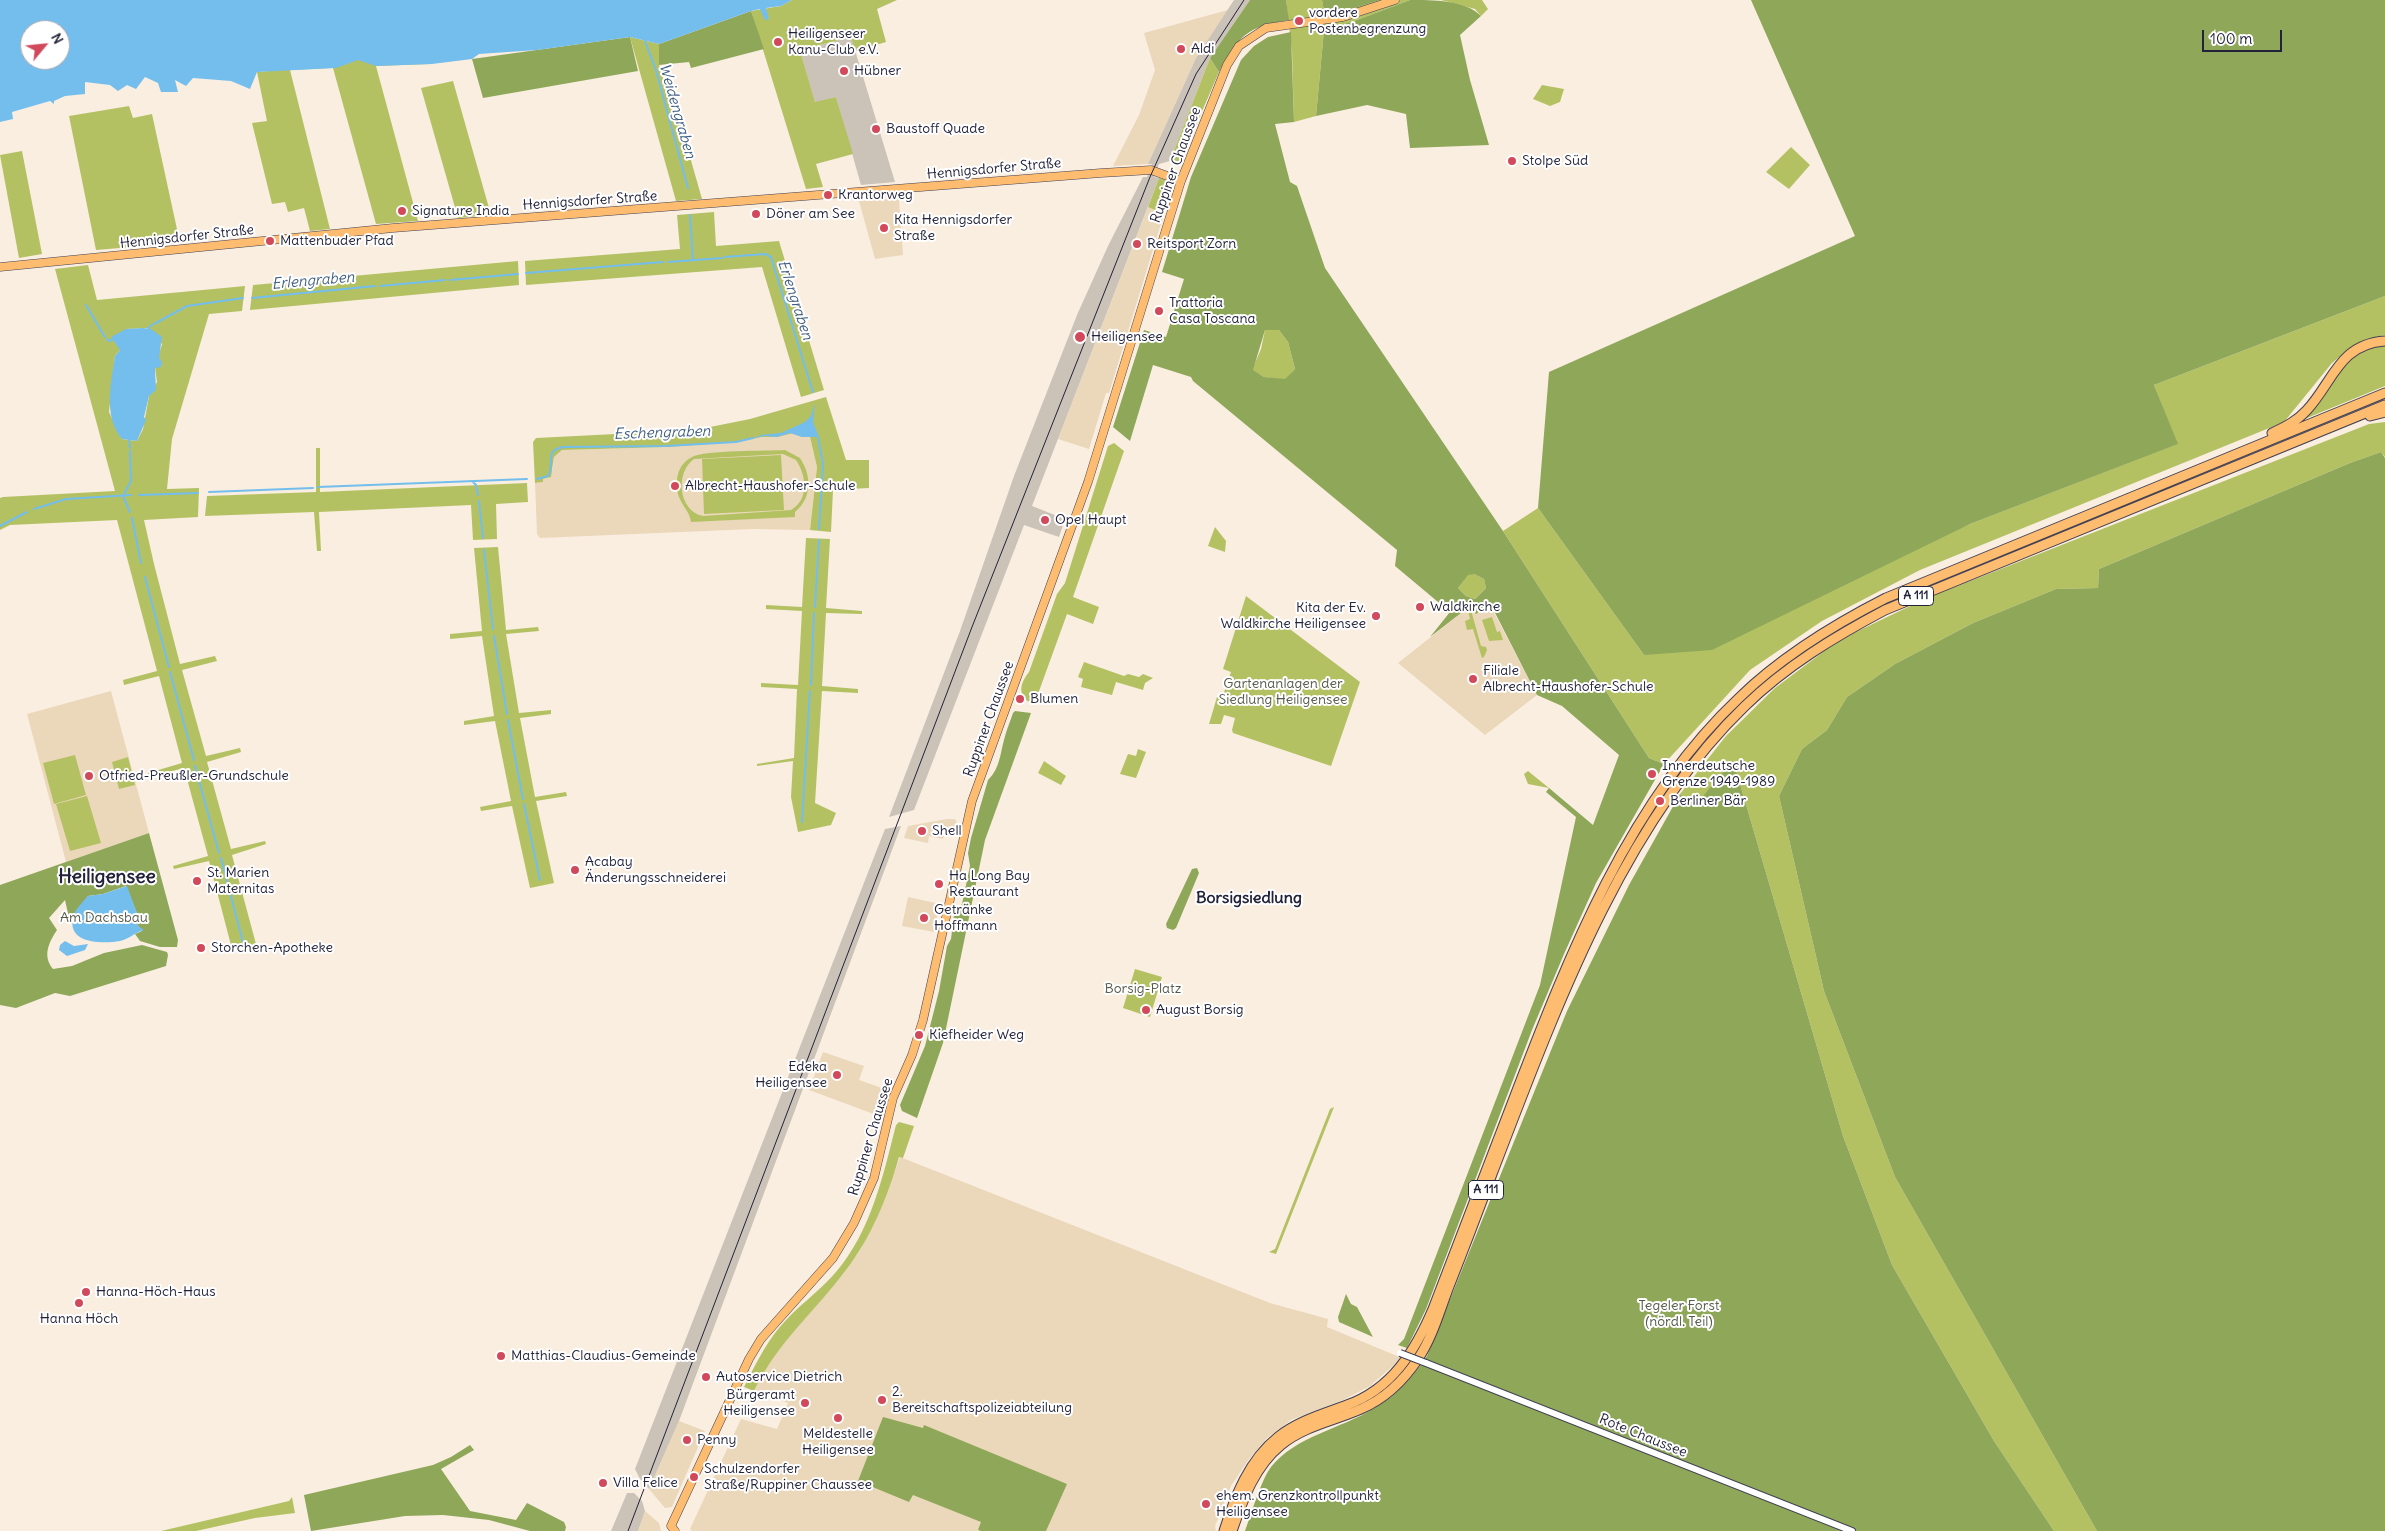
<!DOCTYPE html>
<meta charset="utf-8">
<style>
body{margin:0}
#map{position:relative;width:2385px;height:1531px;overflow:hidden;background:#faeee1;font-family:Delius,sans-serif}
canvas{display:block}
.north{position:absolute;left:20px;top:20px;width:50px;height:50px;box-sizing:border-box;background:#fff;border:1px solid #a7a7b1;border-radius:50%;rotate:62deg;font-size:14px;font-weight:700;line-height:20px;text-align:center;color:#22223b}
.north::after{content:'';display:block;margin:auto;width:18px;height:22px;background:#d1495b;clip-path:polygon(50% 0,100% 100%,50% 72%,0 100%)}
.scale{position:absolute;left:2202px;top:30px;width:80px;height:22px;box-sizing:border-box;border:2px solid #22223b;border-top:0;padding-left:6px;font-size:15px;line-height:18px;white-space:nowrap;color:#22223b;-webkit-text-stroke:4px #fff;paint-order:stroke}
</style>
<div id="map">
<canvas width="2385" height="1531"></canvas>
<div class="north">N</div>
<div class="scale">100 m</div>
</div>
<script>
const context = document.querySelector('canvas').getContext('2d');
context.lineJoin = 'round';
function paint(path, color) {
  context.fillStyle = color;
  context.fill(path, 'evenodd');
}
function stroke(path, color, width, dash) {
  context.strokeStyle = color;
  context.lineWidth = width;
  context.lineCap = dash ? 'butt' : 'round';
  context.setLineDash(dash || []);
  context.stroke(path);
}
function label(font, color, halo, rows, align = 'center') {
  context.font = font + ' Delius,sans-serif';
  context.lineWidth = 4;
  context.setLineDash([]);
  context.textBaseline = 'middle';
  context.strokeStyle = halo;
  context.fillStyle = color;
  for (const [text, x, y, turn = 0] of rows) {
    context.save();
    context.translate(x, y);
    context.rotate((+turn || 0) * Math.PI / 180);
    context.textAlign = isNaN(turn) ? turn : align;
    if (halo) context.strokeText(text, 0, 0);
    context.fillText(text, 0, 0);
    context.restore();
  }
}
paint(new Path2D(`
 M1228,10L1196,58L1148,164L1113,166L1139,115L1155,70L1144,33Z
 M897,198L899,200L903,255L875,259L859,201Z
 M1148,207L1164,214L1109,393H1106L1089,449L1058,439Z
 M790,433L810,437L817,467L810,530L753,529L540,538L537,534L535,483L543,482V479L548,478L553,468L554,457L562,450L667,447L752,439L762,437H777Z
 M1489,603L1537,695L1485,735L1398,663L1470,606Z
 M111,691L149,833L66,862L27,714Z
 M947,819H955L959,827L957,836L946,832L943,839L929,836L928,843L904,838L908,826Z
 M908,897L940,904L934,932L902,926Z
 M823,1052L864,1066L859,1080L885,1089L879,1116L809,1090Z
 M900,1157L1270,1303L1328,1319L1327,1327L1402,1358L1370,1386L1343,1400L1291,1420L1267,1438L1249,1459L1231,1486L1215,1526L1216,1531H692L690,1529L741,1419L777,1429L788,1403L754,1391L766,1365L783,1343L841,1277L859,1252L881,1208Z
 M679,1421L705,1431L672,1507L665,1508L649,1489Z
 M645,1511L659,1523L661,1531H638Z`), '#ebd8ba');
paint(new Path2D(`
 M1234,0H1250L1210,58L1170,161L1159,164L1154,177L1159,178L1032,506L1065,519L1059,537L1024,525L914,810L889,817L960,631L1014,476L1077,315L1108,246L1143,177H1147L1152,164H1148L1196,58Z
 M851,37L895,182L861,185L836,97L815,103L800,50Z
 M901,826L679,1421L649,1489L640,1479L635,1469L885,829Z
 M627,1493H634L642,1501L645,1511L638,1531H611Z`), '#cbc3b8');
paint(new Path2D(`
 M792,0H897L877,9L886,42L855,51L851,37L800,50L815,102L836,97L853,154L816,164L823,187L806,189L751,11L781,6Z
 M1286,0H1322L1325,16L1380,0H1410L1357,20L1324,30L1316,116L1294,122L1292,51Z
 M1441,0H1482L1488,9L1481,16L1475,9Z
 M630,37L659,44V65L670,102L674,101L702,199L676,201Z
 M336,58L430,64L376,66L418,221L376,224L333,68H336Z
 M1210,58L1219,72L1180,162L1170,161Z
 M297,65L330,68L290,70L330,229L310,231L304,208L288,212L285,202L272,204L252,123L267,121L257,72L282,70Z
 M453,81L491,215L458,218L421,88Z
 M1542,85L1564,89L1560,102L1550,106L1533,99Z
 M129,106L133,118L152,114L180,243L96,250L69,116Z
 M1791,147L1810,165L1789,189L1766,172Z
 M22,151L42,254L19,258L0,155Z
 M1159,178L1168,181L1173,187L1164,214L1148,207Z
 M714,212L716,246L779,241L824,390L801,397L762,267L526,285L525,261L680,249L677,215Z
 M518,261L519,285L250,310L253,285Z
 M88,265L97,300L245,286L242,311L209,314L172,439L167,489L199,488L198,517L144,520L154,564L180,664L215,656L217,661L182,670L206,756L240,748L241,752L207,762L231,849L265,841L266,844L232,855L256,944L232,949L209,861L174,869L173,866L208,856L184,768L149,777L148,773L182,763L159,676L124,685L123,680L157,671L117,520L10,525L0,530V498L3,497L115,491L55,269ZM148,328L162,344L155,367L157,382L149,396L143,429L137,441L122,439L109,412L115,356L120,350L126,329Z
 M2385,296V335L2367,339L2353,346L2332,363L2284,422L1920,570L1822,621L1750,670L1664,764L1649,758L1503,531L1538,508L1644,655L1970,524L2177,444L2154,385Z
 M1265,330H1279L1288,342L1295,369L1285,380L1264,377L1252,370L1261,349Z
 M2385,344V386L2302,420C2336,389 2333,356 2385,344Z
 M826,397L846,460H869V488L833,490L831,532L810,530L817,467L810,437H802L794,433L777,437H762L736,442L667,447L562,450L554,457L551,477L543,479V482L535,483L533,442L536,438L695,430L750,419Z
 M2385,422V457L2381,452L2350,463L2099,569L2098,588L2056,589L1973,623L1895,664L1847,697L1827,730L1802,749L1779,796L1824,991L1895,1177L2097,1531H2054L1994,1441L1892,1265L1843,1136L1733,760L1694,808L1680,794L1726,736L1775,688L1839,640L1927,598L2369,424Z
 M1114,443L1124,451L1073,597L1099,607L1093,624L1067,614L1034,705C1018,697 1018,686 1029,672L1057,594L1065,583L1108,446Z
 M316,448H320V492L527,483L528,502L496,504L497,539L473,540L471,505L319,512L321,551H317L314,512L205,516L207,496L316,492Z
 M785,450L800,458C812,476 812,498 795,512V517L691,522C690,510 677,502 677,487C676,474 680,463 692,457C705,450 767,451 785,450ZM783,454L796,460C806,475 810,499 791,510L703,516C678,511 675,472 694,459Z
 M781,455L784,510L704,514L702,459Z
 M1215,527L1226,541L1225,552L1208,546Z
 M806,538L830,539L826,608L862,611V614L826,613L822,686L858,689V693L822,691L815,803L836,813L831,825L798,832L791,797L793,761L757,766V764L794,758L797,689L761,687V683L798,685L802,611L766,609V605L802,607Z
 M498,547L506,630L538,627L539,631L506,634L519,713L551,710V714L520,718L535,797L566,792L567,796L536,801L554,883L530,888L512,806L481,811L480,807L511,801L495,721L464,725V721L494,716L482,636L450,639V634L482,631L474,548Z
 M1468,574H1474L1484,579L1486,588L1475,599L1466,596L1458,588Z
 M1246,596L1360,682L1331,766L1233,733L1232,730L1235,718L1224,715L1221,724H1209L1217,697L1222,698L1231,672L1223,669Z
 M1471,610L1481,646L1486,647L1487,650L1484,657L1482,658L1473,629L1467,630L1465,621L1470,619L1468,611Z
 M1492,617L1497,632L1500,631L1503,640L1489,641L1482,620Z
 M1084,662L1124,676L1128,674L1139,677L1143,674L1153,678L1145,683L1143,690L1116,682L1112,695L1081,687L1083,679L1078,677Z
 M1138,749L1146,752L1136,778L1120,774L1128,754L1136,756Z
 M75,755L86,795L54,804L43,763Z
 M128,757L135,785L119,789L112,762Z
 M1044,761L1066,776L1061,785L1038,773Z
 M1528,771L1549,788L1528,784L1524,774Z
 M87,796L101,843L70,851L56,804Z
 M1135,969L1162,977L1150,1017L1123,1008Z
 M1334,1107L1276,1254L1269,1252L1275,1249L1330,1109Z
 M899,1122L914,1126L903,1158L899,1157C888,1196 871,1238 846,1270C814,1313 778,1341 754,1391L744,1387C754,1367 765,1345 779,1328C796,1307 819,1292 836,1272C871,1231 883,1176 896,1125Z
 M292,1497L295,1513L255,1518L196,1531H161L289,1501Z`), '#b4c163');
paint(new Path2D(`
 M1250,0H1286L1289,20C1248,26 1238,36 1219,72L1210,58Z
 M1322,0H1380L1325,17Z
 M1410,0C1432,0 1466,0 1481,16L1460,35L1470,80L1489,145L1410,148L1406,114L1367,105L1316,116L1324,30L1357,20Z
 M1751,0H2385V296L2154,385L2178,444L1970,524L1712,650L1644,655L1538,508L1549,372L1855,236Z
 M751,11L764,49L691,68L689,62L659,65V44Z
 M1291,32L1294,122L1275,124L1290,182L1297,186L1325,268L1503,531L1649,758L1664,764L1596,883L1564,954L1532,1030L1426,1309L1407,1348L1398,1345L1404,1339L1540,985L1576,817L1546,792L1549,788L1593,825L1619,755L1562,706L1537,695L1490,603L1476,614L1470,606L1430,637L1450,612L1395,566L1397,550L1193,381L1191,377L1153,365L1130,441L1113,427L1144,330L1166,337L1184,279L1162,272L1191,177L1241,60L1254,46L1268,37ZM1265,330H1279L1288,342L1295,369L1285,379L1264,377L1253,370ZM1474,574L1484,579L1486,588L1475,599L1466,596L1458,588L1468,575Z
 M630,37L638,71L483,98L472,59Z
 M2381,452L2385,458V1531H2097L1895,1177L1824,991L1779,796L1802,749L1827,730L1847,697L1895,664L1973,623L2056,589L2098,588L2099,569L2350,463Z
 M1015,711L1031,713L985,840L943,1043L917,1118L902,1111L900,1105L925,1046L939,991L947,946L951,939L954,915L962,904L970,866L968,853L971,838L988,780C1000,768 1000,754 1004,740C1006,731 1010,722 1013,713Z
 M1733,760L1843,1136L1892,1265L1994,1441L2054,1531H1245C1251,1515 1261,1480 1271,1467C1296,1436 1340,1429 1373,1409C1397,1395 1412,1378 1427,1356L1567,1011L1629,885L1680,794L1694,807Z
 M149,833L178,940L177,947H160L140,941L135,934L142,931L138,926V916L126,886L103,894L88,896L72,919L69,918L65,900L49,918L57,930C49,942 42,956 53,969L72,966L104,953L142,945L167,952L168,955L166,966L70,996L55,993L16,1008L0,1005V885Z
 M1197,868L1199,873L1176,928L1173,930L1167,928L1166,924L1192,869Z
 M1346,1294L1351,1304L1357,1307L1373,1337L1339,1322L1338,1317Z
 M883,1417L923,1428L924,1425L1067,1484L1046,1531H981L978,1530L981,1522L913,1495L909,1502L858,1481Z
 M470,1445L474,1450L441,1469L470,1511L516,1520L527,1503L564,1522L566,1527L565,1531H530L489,1520L443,1515L405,1516L311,1531L304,1495L433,1465L451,1457Z`), '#8fa759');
paint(new Path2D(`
 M0,0H792L781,6L766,8L769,19L765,20L760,9L751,11L659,44L630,37L537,50L479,54L472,59L432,64L376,66L358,60L336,68L257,72L250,89L231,81L193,78L186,86L175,80L178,92H161L158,83L145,77L136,89L127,85L118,91L110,85L85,82V94L65,96L54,101V104L50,101L12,112L13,119L0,122ZM30,30H60V60H30Z
 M143,328L151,329L162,337L159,358L162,362L161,367L155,368L156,390L149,396L144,417L146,420L137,441L122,439C103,416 111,384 115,356L120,350L111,337L126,329Z
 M815,403L813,422L819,437H802L790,433L777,437L764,436L752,439L761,435L781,433L805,422L811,416Z
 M127,886L138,916V926L144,930C136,932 129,939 120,941C103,944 67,944 73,918C74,910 83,902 88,896L103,894Z
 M65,941L74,946L88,944L85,950L67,956L59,950L60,945Z`), '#73beed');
stroke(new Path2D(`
 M645,41L656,70L688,188
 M690,215L693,260
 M725,257L765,254L771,257L813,392
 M668,262L722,258
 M526,273L663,262
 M450,280L518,274
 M380,286L445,280
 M252,298L375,286
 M86,305L105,337
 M154,324L187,306L243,298
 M148,328L152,325
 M107,339L109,341L112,340
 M818,437L823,464L819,529
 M129,440L130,448
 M130,451L131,481L123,496L130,512
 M537,479L548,476C556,464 543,451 563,447L666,446L736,442L753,438
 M472,481L476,485L478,495
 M318,487L527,479
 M209,492L313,488
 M139,495L198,493
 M479,501L483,538
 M34,509L66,499L131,495
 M132,518L141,563
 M0,526L27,512
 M484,550L493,629
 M145,577L169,667
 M815,607L819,540
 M494,636L507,714
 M170,672L194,760
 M811,685L814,613
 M508,720L523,799
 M195,766L219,853
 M524,804L540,880
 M802,822L810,691
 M221,858L243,942`), '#73beed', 2);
const minor = new Path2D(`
 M1426,1363L1852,1531`);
const major = new Path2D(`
 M0,267L393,228L1101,173L1151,170L1181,181
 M675,1531L671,1526L749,1359L761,1339L833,1258L854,1223L874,1178L893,1098L912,1055L923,1020L972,801L1088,482L1181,181L1227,65L1239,46L1266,28L1343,17L1395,0`);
const highway = new Path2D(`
 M2370,416L2385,412
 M2272,433C2285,427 2297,421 2307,410C2333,382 2339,344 2385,341
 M1224,1531C1235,1496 1249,1460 1278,1437C1298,1421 1323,1414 1347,1405C1392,1389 1415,1351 1433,1309C1460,1237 1488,1165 1516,1093C1569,956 1629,801 1739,698C1782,656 1833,625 1886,598L2385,393
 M1232,1531C1243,1500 1254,1467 1281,1445C1304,1426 1334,1421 1361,1409C1384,1399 1404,1380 1418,1359C1432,1338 1439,1313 1448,1289C1463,1251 1478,1212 1492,1174C1553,1016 1621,825 1745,706C1786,666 1834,637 1885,610L2385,405`);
stroke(minor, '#424154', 8);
stroke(major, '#424154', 9);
stroke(highway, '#424154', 11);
stroke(minor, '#fff', 6);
stroke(major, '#fdbc6f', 8);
stroke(highway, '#fdbc6f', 9);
stroke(new Path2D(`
 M628,1531L972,627L1150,177L1196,74L1244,0`), '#22223b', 1);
const minorBridge = new Path2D(`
 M1400,1353L1426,1363`);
stroke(minorBridge, '#424154', 8, []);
stroke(minorBridge, '#fff', 6);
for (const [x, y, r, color] of [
 [1299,21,5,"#d1495b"],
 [778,42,5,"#d1495b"],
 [1181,49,5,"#d1495b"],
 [844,71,5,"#d1495b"],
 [876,129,5,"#d1495b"],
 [1512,161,5,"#d1495b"],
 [828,195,5,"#d1495b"],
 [402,211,5,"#d1495b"],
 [756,214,5,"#d1495b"],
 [884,228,5,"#d1495b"],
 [270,241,5,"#d1495b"],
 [1137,244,5,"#d1495b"],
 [1159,311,5,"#d1495b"],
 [1080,337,6,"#d1495b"],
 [675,486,5,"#d1495b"],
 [1045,520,5,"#d1495b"],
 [1420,607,5,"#d1495b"],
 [1376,616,5,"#d1495b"],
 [1473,679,5,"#d1495b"],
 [1020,699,5,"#d1495b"],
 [1652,774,5,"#d1495b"],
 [89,776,5,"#d1495b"],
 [1660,801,5,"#d1495b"],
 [922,831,5,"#d1495b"],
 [575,870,5,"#d1495b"],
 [197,881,5,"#d1495b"],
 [939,884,5,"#d1495b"],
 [924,918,5,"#d1495b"],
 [201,948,5,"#d1495b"],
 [1146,1010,5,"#d1495b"],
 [919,1035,5,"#d1495b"],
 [837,1075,5,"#d1495b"],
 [86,1292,5,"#d1495b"],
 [79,1303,5,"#d1495b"],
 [501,1356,5,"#d1495b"],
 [706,1377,5,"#d1495b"],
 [882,1400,5,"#d1495b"],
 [805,1403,5,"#d1495b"],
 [838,1418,5,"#d1495b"],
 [687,1440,5,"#d1495b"],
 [694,1477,5,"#d1495b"],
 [603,1483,5,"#d1495b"],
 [1206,1504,5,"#d1495b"]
]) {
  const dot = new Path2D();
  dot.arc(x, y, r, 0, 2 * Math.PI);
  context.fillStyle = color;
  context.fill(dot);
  stroke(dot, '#fff', 2);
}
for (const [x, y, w] of [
 [1916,596,35],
 [1486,1190,35]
]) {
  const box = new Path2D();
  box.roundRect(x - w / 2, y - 9.5, w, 19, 4);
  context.fillStyle = '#fff';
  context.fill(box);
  stroke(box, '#22223b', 1);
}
label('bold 12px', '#22223b', null, [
 ["A 111",1916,596],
 ["A 111",1486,1190]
]);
label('14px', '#22223b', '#fff', [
 ["vordere",1309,13],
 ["Postenbegrenzung",1309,29],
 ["Heiligenseer",788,34],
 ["Kanu-Club e.V.",788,50],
 ["Aldi",1191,49],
 ["Hübner",854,71],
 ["Baustoff Quade",886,129],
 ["Stolpe Süd",1522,161],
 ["Krantorweg",838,195],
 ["Signature India",412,211],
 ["Döner am See",766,214],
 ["Kita Hennigsdorfer",894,220],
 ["Straße",894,236],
 ["Mattenbuder Pfad",280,241],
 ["Reitsport Zorn",1147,244],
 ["Trattoria",1169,303],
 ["Casa Toscana",1169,319],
 ["Heiligensee",1091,337],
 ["Albrecht-Haushofer-Schule",685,486],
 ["Opel Haupt",1055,520],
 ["Waldkirche",1430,607],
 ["Kita der Ev.",1366,608,"right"],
 ["Waldkirche Heiligensee",1366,624,"right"],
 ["Filiale",1483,671],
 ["Albrecht-Haushofer-Schule",1483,687],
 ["Blumen",1030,699],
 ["Innerdeutsche",1662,766],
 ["Grenze 1949-1989",1662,782],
 ["Otfried-Preußler-Grundschule",99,776],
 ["Berliner Bär",1670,801],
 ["Shell",932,831],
 ["Acabay",585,862],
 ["Änderungsschneiderei",585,878],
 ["St. Marien",207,873],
 ["Maternitas",207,889],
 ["Ha Long Bay",949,876],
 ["Restaurant",949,892],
 ["Getränke",934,910],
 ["Hoffmann",934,926],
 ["Storchen-Apotheke",211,948],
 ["August Borsig",1156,1010],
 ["Kiefheider Weg",929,1035],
 ["Edeka",827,1067,"right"],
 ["Heiligensee",827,1083,"right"],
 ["Hanna-Höch-Haus",96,1292],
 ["Hanna Höch",79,1319,"center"],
 ["Matthias-Claudius-Gemeinde",511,1356],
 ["Autoservice Dietrich",716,1377],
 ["2.",892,1392],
 ["Bereitschaftspolizeiabteilung",892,1408],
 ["Bürgeramt",795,1395,"right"],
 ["Heiligensee",795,1411,"right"],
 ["Meldestelle",838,1434,"center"],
 ["Heiligensee",838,1450,"center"],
 ["Penny",697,1440],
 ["Schulzendorfer",704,1469],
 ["Straße/Ruppiner Chaussee",704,1485],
 ["Villa Felice",613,1483],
 ["ehem. Grenzkontrollpunkt",1216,1496],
 ["Heiligensee",1216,1512]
], 'left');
label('14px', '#22223b', '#fff', [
 ["Ruppiner Chaussee",1176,165,-70],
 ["Hennigsdorfer Straße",994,169,-5],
 ["Hennigsdorfer Straße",590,201,-4],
 ["Hennigsdorfer Straße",187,237,-6],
 ["Ruppiner Chaussee",989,719,-70],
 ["Ruppiner Chaussee",871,1137,-73],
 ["Rote Chaussee",1643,1436,22]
]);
label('14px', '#555a49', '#fff', [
 ["Gartenanlagen der",1283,684],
 ["Siedlung Heiligensee",1283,700],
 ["Am Dachsbau",104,918],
 ["Borsig-Platz",1143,989],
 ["Tegeler Forst",1679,1306],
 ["(nördl. Teil)",1679,1322]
]);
label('italic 15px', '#426082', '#fff', [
 ["Weidengraben",677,111,74],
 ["Erlengraben",313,281,-5],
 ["Erlengraben",795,300,72],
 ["Eschengraben",662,433,-2]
]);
label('bold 16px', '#22223b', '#fff', [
 ["Borsigsiedlung",1249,898]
]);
label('bold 19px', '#22223b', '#fff', [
 ["Heiligensee",107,878]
]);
</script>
